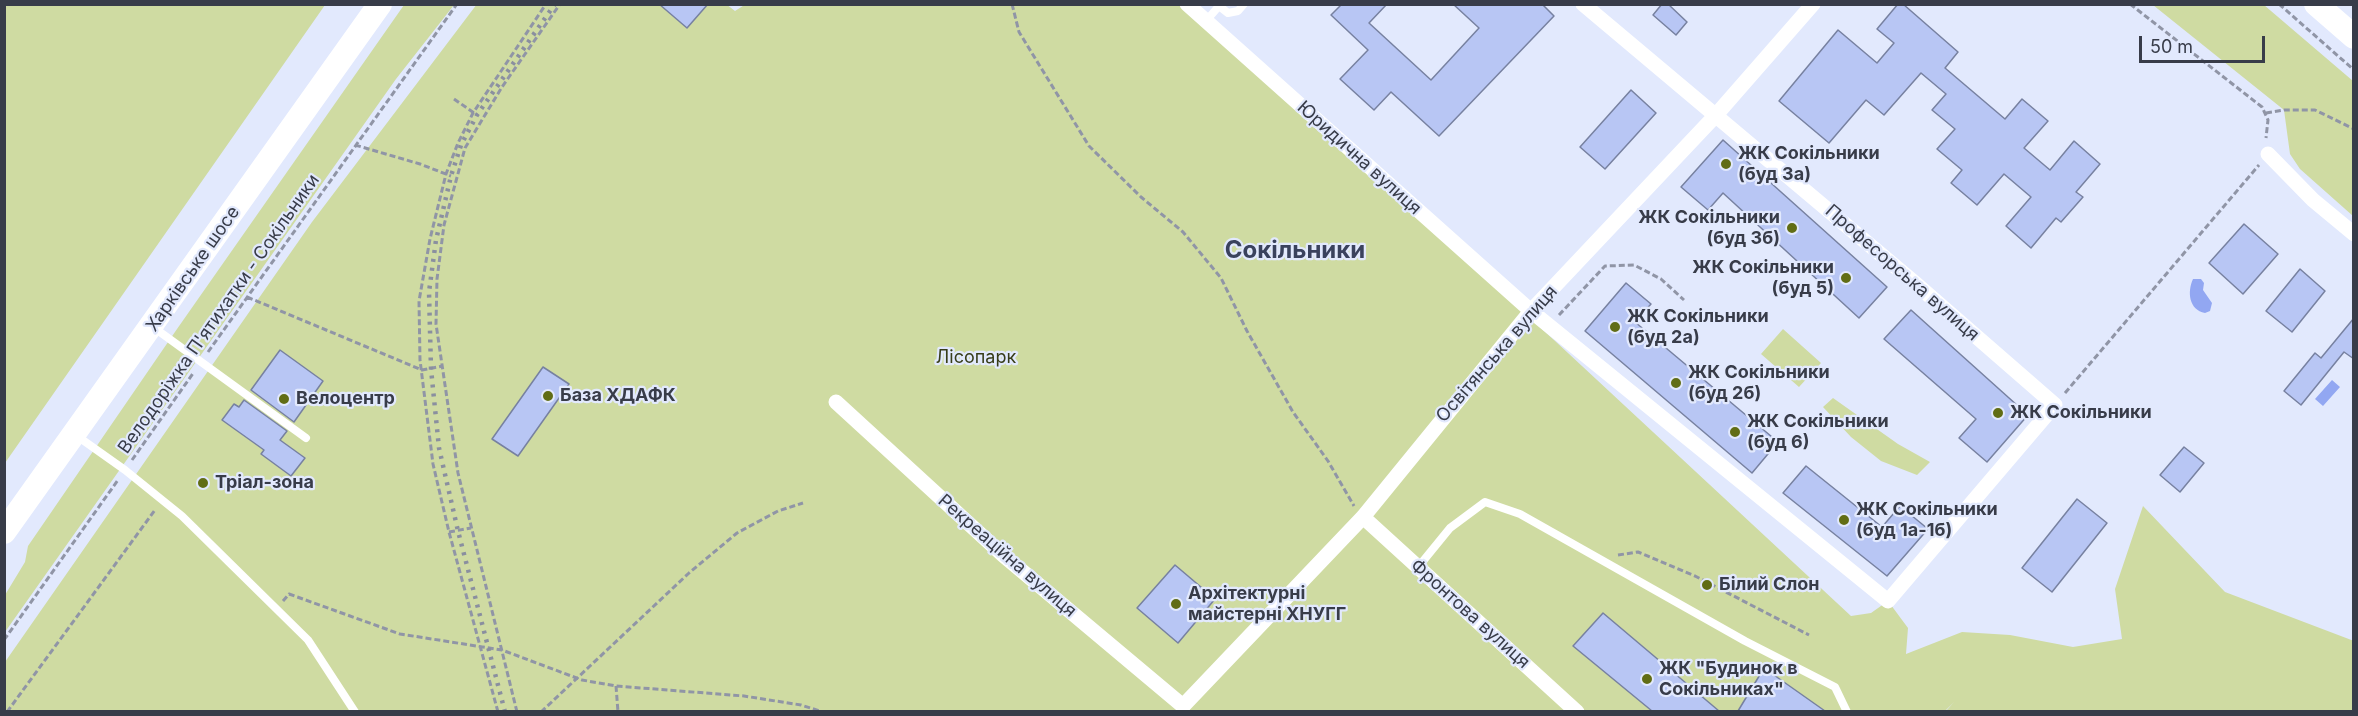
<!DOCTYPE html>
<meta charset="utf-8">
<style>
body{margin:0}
#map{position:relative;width:2358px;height:716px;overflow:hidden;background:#e2e9fd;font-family:Inter,sans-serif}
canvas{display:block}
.frame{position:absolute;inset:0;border:6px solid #383c49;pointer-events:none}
.scale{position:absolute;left:2139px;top:36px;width:126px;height:27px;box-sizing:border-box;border:3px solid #383c49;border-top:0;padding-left:8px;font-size:18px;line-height:21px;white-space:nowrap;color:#383c49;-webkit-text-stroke:4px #e2e9fd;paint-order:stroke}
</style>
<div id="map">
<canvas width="2358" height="716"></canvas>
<div class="frame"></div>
<div class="scale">50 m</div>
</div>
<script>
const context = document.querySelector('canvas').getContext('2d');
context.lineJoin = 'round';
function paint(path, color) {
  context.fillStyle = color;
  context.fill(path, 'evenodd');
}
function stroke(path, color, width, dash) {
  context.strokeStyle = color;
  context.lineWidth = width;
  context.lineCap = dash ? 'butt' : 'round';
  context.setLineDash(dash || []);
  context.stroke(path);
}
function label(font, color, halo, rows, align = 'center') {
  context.font = font + ' Inter,sans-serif';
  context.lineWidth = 4.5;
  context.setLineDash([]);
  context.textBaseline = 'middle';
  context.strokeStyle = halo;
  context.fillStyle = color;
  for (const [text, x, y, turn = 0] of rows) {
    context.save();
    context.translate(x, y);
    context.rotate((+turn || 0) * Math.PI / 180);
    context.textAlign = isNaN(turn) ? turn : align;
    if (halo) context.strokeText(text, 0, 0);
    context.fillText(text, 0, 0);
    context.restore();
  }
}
paint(new Path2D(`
 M5,4L325,5L5,463L4,5Z
 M477,4H726L735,11L746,4L1182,5L1554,340L1851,616L1871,613L1888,601L1908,628L1906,654L1962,632L2010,635L2073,647L2122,639L2115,589L2143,506L2225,592L2354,641L2353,712L1946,711L1954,702L1944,712H5V662L312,222Z
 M404,5H454L396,79L5,632V595L25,562L28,546L177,329Z
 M2153,5H2264L2353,81V216L2300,169L2290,154L2284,110Z
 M1783,329L1821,363L1799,387L1761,354Z
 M1833,398L1898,444L1930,462L1917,475L1881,461L1851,437L1823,407Z`), '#cfdba2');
paint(new Path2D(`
 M2193,279H2201L2204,283L2203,290L2212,303L2210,311L2205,313C2189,310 2187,292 2193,279Z
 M2332,380L2340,387L2323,406L2315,399Z`), '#92a7f2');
const building = new Path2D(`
 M659,4H708L687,28Z
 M1342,4H1387L1369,23L1431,80L1479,28L1453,4H1542L1554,16L1439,136L1391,92L1374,110L1340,79L1368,50L1331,15Z
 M1662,4H1668L1687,22L1676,35L1653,15Z
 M1898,4H1903L1958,52L1945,68L2005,119L2022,99L2048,121L2024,148L2050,170L2074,141L2100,164L2076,192L2083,197L2061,222L2056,218L2031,248L2006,226L2031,197L2004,174L1977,205L1951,183L1962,170L1937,149L1955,129L1932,110L1946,94L1921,73L1884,115L1866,100L1829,143L1779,101L1838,30L1877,63L1894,43L1877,29Z
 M1631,90L1656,113L1605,169L1580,147Z
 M1723,140L1887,287L1859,318L1723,193L1708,210L1681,187Z
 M2244,224L2278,254L2243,294L2209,263Z
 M2300,269L2325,291L2292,332L2266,311Z
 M1626,283L1651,304L1635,322L1778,442L1752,473L1585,331Z
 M1911,310L2028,415L1987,462L1959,438L1976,419L1884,339Z
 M2354,318V359L2344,352L2301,405L2284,391L2315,353L2321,358Z
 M280,350L323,381L294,422L251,390Z
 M543,367L569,384L518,456L492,439Z
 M244,400L287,431L280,440L305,458L291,476L261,454L264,450L222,420L234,404L239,407Z
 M2184,447L2204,463L2180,492L2160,475Z
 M1806,466L1882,527L1900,506L1928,529L1887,576L1783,493Z
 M2077,499L2107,523L2052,592L2022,568Z
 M1175,565L1215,599L1178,643L1137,608Z
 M1603,613L1719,711H1652L1573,646Z
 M1764,668L1825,711H1738Z`);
paint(building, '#b8c6f4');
stroke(building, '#7781a0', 1.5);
stroke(new Path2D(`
 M1012,4L1019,32L1089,146L1141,197L1183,232L1221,278L1247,331L1293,412L1328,461L1354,506
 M2130,4L2262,107L2268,120L2266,138
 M2279,4L2354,70
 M454,99L477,115
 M2266,113L2284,110H2315L2354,129
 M355,145L420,164L451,176
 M247,297L422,370L443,366
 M1559,315L1605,266L1634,265L1661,279L1684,300
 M208,352L457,4
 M2065,393L2259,165
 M132,460L194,372
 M449,532L471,528
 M1618,555L1638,552L1695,576L1809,635
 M283,601L289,594L400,634L502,650L582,680L616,686L744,696L801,705L823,712
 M4,640L118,480
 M616,686L618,712
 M7,712L155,510
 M498,712L449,532L433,464L420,360L419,301L430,239L446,174L458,143L473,113L546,4
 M517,712L458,473L436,324L437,279L444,225L465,148L502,87L560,4
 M541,712L689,573L737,533L778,511L803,503`), '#9095a6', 3, [6, 3]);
stroke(new Path2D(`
 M1206,21L1219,6L1228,13L1238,11L1244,4
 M153,327L306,438
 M77,436L125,470L182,516L308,640L355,712
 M1419,566L1450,528L1485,502L1520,514L1745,641L1835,687L1847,712`), '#fff', 8);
stroke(new Path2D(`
 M1187,4L1531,311L1888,601L2055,405L1916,284L1583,4
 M2268,154L2313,200L2354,234
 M836,402L1003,555L1183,706L1363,517L1531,311L1716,115L1813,4
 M1363,517L1577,712`), '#fff', 15);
stroke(new Path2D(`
 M2316,4L2354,37
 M4,532L380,4`), '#fff', 24);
stroke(new Path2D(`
 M505,712L458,531L439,448L431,369L429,292L436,240L451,176L461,145L477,115L555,4`), '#8a8f9f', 4.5, [3, 6]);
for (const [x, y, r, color] of [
 [1726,164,6,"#616d15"],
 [1792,228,6,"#616d15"],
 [1846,278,6,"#616d15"],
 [1615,327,6,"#616d15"],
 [1676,383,6,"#616d15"],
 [548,396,6,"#616d15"],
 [284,399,6,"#616d15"],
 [1998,413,6,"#616d15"],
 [1735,432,6,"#616d15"],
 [203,483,6,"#616d15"],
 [1844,520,6,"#616d15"],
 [1707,585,6,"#616d15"],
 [1176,604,6,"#616d15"],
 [1647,679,6,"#616d15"]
]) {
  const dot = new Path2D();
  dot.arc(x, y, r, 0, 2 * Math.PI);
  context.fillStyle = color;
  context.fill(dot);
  stroke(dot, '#e2e9fd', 2);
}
label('bold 18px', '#383c49', '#e2e9fd', [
 ["ЖК Сокільники",1738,154],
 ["(буд 3а)",1738,175],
 ["ЖК Сокільники",1780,218,"right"],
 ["(буд 3б)",1780,239,"right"],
 ["ЖК Сокільники",1834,268,"right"],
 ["(буд 5)",1834,289,"right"],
 ["ЖК Сокільники",1627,317],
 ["(буд 2а)",1627,338],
 ["ЖК Сокільники",1688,373],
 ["(буд 2б)",1688,394],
 ["База ХДАФК",560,396],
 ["Велоцентр",296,399],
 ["ЖК Сокільники",2010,413],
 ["ЖК Сокільники",1747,422],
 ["(буд 6)",1747,443],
 ["Тріал-зона",215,483],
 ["ЖК Сокільники",1856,510],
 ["(буд 1а-1б)",1856,531],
 ["Білий Слон",1719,585],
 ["Архітектурні",1188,594],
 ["майстерні ХНУГГ",1188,615],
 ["ЖК \"Будинок в",1659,669],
 ["Сокільниках\"",1659,690]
], 'left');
label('18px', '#383c49', '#e2e9fd', [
 ["Юридична вулиця",1359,158,42],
 ["Харківське шосе",193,269,-55],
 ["Професорська вулиця",1902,273,41],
 ["Велодоріжка П'ятихатки - Сокільники",219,314,-55],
 ["Освітянська вулиця",1497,354,-49],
 ["Рекреаційна вулиця",1007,556,41],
 ["Фронтова вулиця",1470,614,42]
]);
label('18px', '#373d19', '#e2e9fd', [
 ["Лісопарк",976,358]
]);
label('bold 24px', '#3a425d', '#e2e9fd', [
 ["Сокільники",1295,251]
]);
</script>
